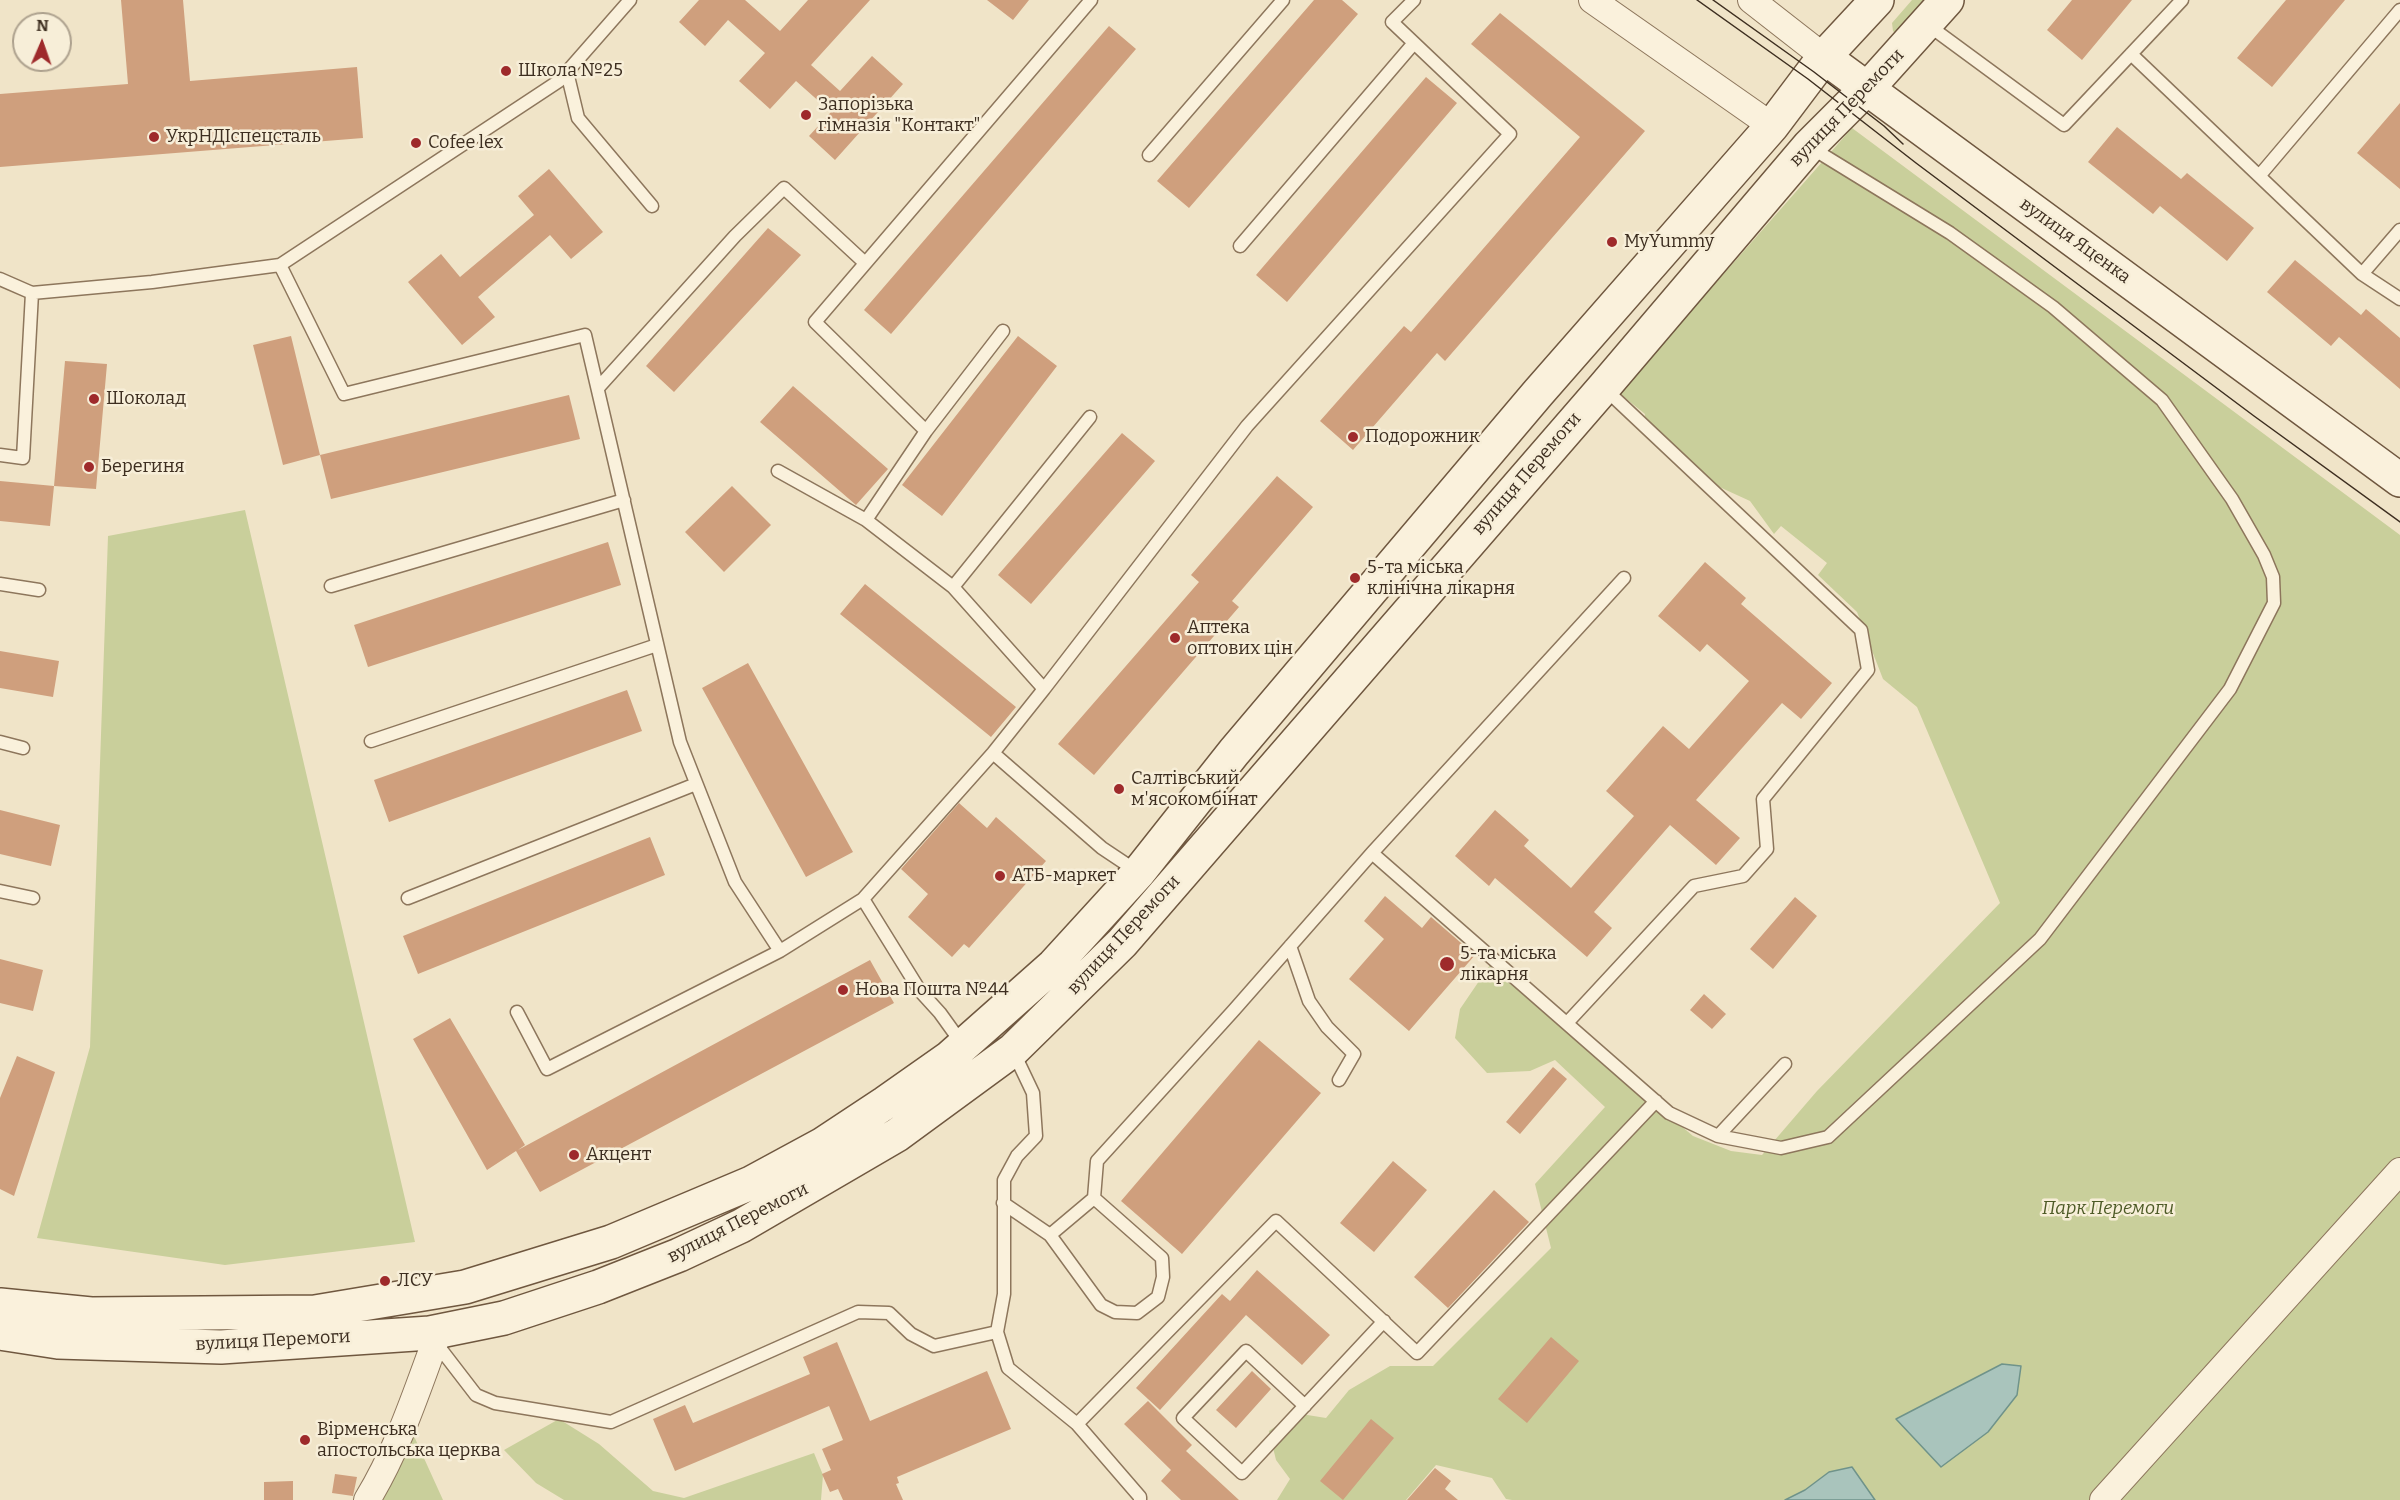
<!DOCTYPE html>
<meta charset="utf-8">
<style>
body{margin:0}
#map{position:relative;width:2400px;height:1500px;overflow:hidden;background:#f0e4c8;font-family:Bitter,serif}
canvas{display:block}
.north{position:absolute;left:12px;top:12px;width:60px;height:60px;box-sizing:border-box;background:#f7eed8;border:2px solid #ada18e;border-radius:50%;rotate:2deg;font-size:16px;font-weight:700;line-height:24px;text-align:center;color:#3d2e20}
.north::after{content:'';display:block;margin:auto;width:21px;height:27px;background:#9e2a2b;clip-path:polygon(50% 0,100% 100%,50% 72%,0 100%)}
</style>
<div id="map">
<canvas width="2400" height="1500"></canvas>
<div class="north">N</div>
</div>
<script>
const context = document.querySelector('canvas').getContext('2d');
context.lineJoin = 'round';
function paint(path, color) {
  context.fillStyle = color;
  context.fill(path, 'evenodd');
}
function stroke(path, color, width, dash) {
  context.strokeStyle = color;
  context.lineWidth = width;
  context.lineCap = dash ? 'butt' : 'round';
  context.setLineDash(dash || []);
  context.stroke(path);
}
function label(font, color, halo, rows, align = 'center') {
  context.font = font + ' Bitter,serif';
  context.lineWidth = 5;
  context.setLineDash([]);
  context.textBaseline = 'middle';
  context.strokeStyle = halo;
  context.fillStyle = color;
  for (const [text, x, y, turn = 0] of rows) {
    context.save();
    context.translate(x, y);
    context.rotate((+turn || 0) * Math.PI / 180);
    context.textAlign = isNaN(turn) ? turn : align;
    if (halo) context.strokeText(text, 0, 0);
    context.fillText(text, 0, 0);
    context.restore();
  }
}
paint(new Path2D(`
 M1912,0H1933L1897,35L1893,31L1892,23Z
 M1852,128L2400,535V1500H1512L1506,1499L1492,1478L1436,1465L1406,1500H1277L1290,1479L1276,1460L1269,1431L1295,1413L1326,1418L1349,1390L1390,1366H1433L1551,1248L1535,1184L1605,1107L1555,1060L1530,1071L1487,1073L1455,1038L1460,1009L1490,965L1693,1136L1731,1151L1762,1155L1817,1091L2000,903L1917,707L1883,679L1857,612L1818,575L1827,563L1781,526L1774,534L1750,501L1691,474L1644,422L1645,414L1619,393Z
 M245,510L415,1242L225,1265L37,1238L90,1047L108,536Z
 M559,1419L599,1444L653,1491L684,1498L814,1453L823,1475L821,1500H564L536,1483L504,1450Z
 M413,1434L443,1500H377Z`), '#c9cf9b');
const water = new Path2D(`
 M2002,1364L2021,1366L2017,1395L1988,1432L1941,1467L1896,1419Z
 M1852,1467L1875,1500H1785L1805,1490L1829,1472Z`);
paint(water, '#a9c4bc');
stroke(water, '#6f938a', 1.5);
paint(new Path2D(`
 M121,0H183L190,81L357,67L363,138L0,167V94L128,84Z
 M699,0H745L780,31L808,0H870L811,65L840,91L872,56L903,84L835,160L809,136L831,112L796,81L770,109L739,81L765,53L728,20L705,46L679,22Z
 M987,0H1029L1013,20Z
 M1314,0H1342L1358,14L1189,208L1157,181Z
 M2072,0H2132L2082,60L2047,30Z
 M2286,0H2345L2272,87L2237,58Z
 M1500,13L1645,131L1445,361L1437,353L1353,450L1320,421L1404,326L1411,332L1580,137L1471,44Z
 M1109,26L1136,49L891,334L864,310Z
 M1426,77L1457,103L1287,302L1256,275Z
 M2400,103V189L2357,153Z
 M2117,127L2181,179L2187,173L2254,228L2227,261L2160,206L2153,214L2088,162Z
 M549,169L603,232L571,259L550,235L478,297L495,317L462,345L408,282L441,254L460,277L534,215L518,196Z
 M768,228L801,255L674,392L646,366Z
 M2295,260L2361,315L2366,309L2400,338V389L2339,337L2331,346L2267,292Z
 M291,336L320,455L283,465L253,345Z
 M1018,336L1057,366L942,516L902,485Z
 M65,361L107,364L96,489L54,486Z
 M793,386L888,469L856,505L760,422Z
 M569,395L580,439L331,499L320,455Z
 M1122,433L1155,461L1031,604L998,575Z
 M1277,476L1313,507L1232,601L1239,607L1094,775L1058,744L1199,582L1191,575Z
 M0,481L54,486L50,526L0,521Z
 M732,486L771,525L724,572L685,532Z
 M608,542L621,585L368,667L354,625Z
 M1705,562L1746,598L1741,604L1832,683L1801,719L1782,703L1696,800L1740,838L1716,865L1670,825L1594,912L1612,928L1587,957L1495,878L1489,886L1455,856L1495,810L1529,840L1524,846L1571,888L1634,816L1606,791L1663,726L1689,749L1749,681L1707,644L1700,652L1658,616Z
 M865,584L1016,707L991,737L840,614Z
 M0,651L59,661L53,697L0,688Z
 M748,663L853,852L806,877L702,688Z
 M627,690L642,731L389,822L374,780Z
 M959,803L987,828L996,817L1046,861L969,948L964,944L952,957L908,917L928,894L901,869Z
 M0,810L60,825L51,866L0,854Z
 M650,837L665,875L418,974L403,936Z
 M1385,896L1422,928L1431,917L1475,955L1409,1031L1349,979L1384,939L1364,921Z
 M1795,897L1817,916L1773,969L1750,949Z
 M0,959L43,970L33,1011L0,1003Z
 M870,960L894,1003L540,1192L516,1151L487,1170L413,1039L450,1018L525,1145L518,1150Z
 M1704,994L1726,1014L1712,1029L1690,1010Z
 M1259,1040L1321,1093L1182,1254L1121,1201Z
 M17,1056L55,1072L14,1196L0,1189V1098Z
 M1553,1067L1567,1079L1520,1134L1506,1122Z
 M1393,1161L1427,1190L1374,1252L1340,1223Z
 M1494,1190L1529,1222L1448,1308L1414,1277Z
 M1257,1270L1330,1335L1302,1365L1246,1315L1160,1410L1136,1388L1222,1294L1230,1301Z
 M1551,1337L1579,1361L1527,1423L1498,1399Z
 M837,1342L870,1421L987,1371L1011,1429L897,1477L899,1483L896,1484L903,1500H843L838,1489L830,1492L822,1474L831,1470L822,1449L843,1440L829,1406L675,1471L653,1419L685,1405L693,1423L810,1374L803,1357Z
 M1252,1371L1271,1389L1236,1428L1216,1410Z
 M1148,1401L1192,1445L1186,1451L1239,1500H1181L1161,1481L1171,1470L1124,1424Z
 M1371,1419L1394,1438L1343,1500L1320,1481Z
 M1435,1468L1451,1481L1445,1489L1458,1500H1407Z
 M335,1474L357,1477L353,1496L332,1493Z
 M293,1481V1500H264V1482Z`), '#cf9f7d');
const lane = new Path2D(`
 M1928,25L2064,125L2182,0
 M2131,54L2362,274L2400,299
 M567,72L578,118L652,206
 M1149,155L1283,0
 M2260,175L2400,10
 M1240,246L1414,43
 M280,265L344,394L585,335L680,742L735,882L780,951L863,899L920,991L940,1013L963,1045
 M2362,274L2400,230
 M0,279L32,293L152,282L280,265L559,81L630,0
 M598,388L735,236L784,188L865,263
 M926,431L1003,331
 M0,455L23,458L32,293
 M778,471L866,520
 M0,584L39,590
 M331,586L624,500
 M953,587L1090,417
 M1044,689L1247,426L1510,134L1392,22L1414,0
 M371,741L657,645
 M0,742L23,748
 M993,753L1102,848L1138,872
 M1372,853L1669,1113L1718,1136L1781,1148L1828,1137L2040,939L2230,689L2274,603L2273,577L2264,555L2232,499L2162,400L2053,307L1950,233L1810,147
 M0,891L33,898
 M408,898L696,784
 M863,899L993,753L1044,689L953,587L866,520L926,431L815,322L1091,0
 M1290,946L1309,1001L1327,1027L1354,1054L1339,1080
 M517,1012L547,1069L780,951
 M1567,1023L1694,886L1743,876L1767,849L1763,799L1868,670L1861,630L1604,388
 M1014,1053L1033,1093L1036,1136L1017,1156L1004,1180V1294L997,1332L1008,1368L1077,1424L1276,1221L1417,1353L1656,1101
 M1718,1136L1785,1064
 M1003,1203L1050,1235L1094,1198L1097,1161L1234,1010L1372,853L1624,578
 M1050,1235L1101,1305L1115,1312L1137,1313L1158,1297L1163,1277L1162,1258L1094,1198
 M436,1343L476,1395L495,1403L611,1422L858,1312L889,1313L911,1334L934,1346L997,1332
 M1305,1406L1246,1351L1183,1418L1242,1473L1384,1321
 M1077,1424L1140,1497V1500`);
const street = new Path2D(`
 M1592,0L1772,126
 M1751,0L1824,57
 M367,1500C397,1451 415,1396 435,1342L430,1333
 M2103,1500L2400,1171`);
const secondary = new Path2D(`
 M1824,57L2400,480
 M0,1305L91,1314L315,1312L465,1287L611,1242L751,1183L823,1144L885,1103L949,1058L1054,965L1139,872L1234,752L1538,393L1772,126L1824,57L1877,0
 M0,1333L58,1342L221,1347L430,1333L504,1318L598,1287L679,1255L741,1226L897,1135L1013,1050L1122,943L1604,387L1809,146L1876,79L1947,0`);
stroke(lane, '#8d765c', 15);
stroke(street, '#8d765c', 28);
stroke(secondary, '#6f573f', 36);
stroke(lane, '#faf1dc', 12);
stroke(street, '#faf1dc', 26);
stroke(secondary, '#faf1dc', 33);
stroke(new Path2D(`
 M1697,0L1808,79L1916,163L2254,416L2400,522
 M1713,0L1814,72L1884,126L1903,144`), '#3d2e20', 1.5);
for (const [x, y, r, color] of [
 [506,71,6,"#9e2a2b"],
 [806,115,6,"#9e2a2b"],
 [154,137,6,"#9e2a2b"],
 [416,143,6,"#9e2a2b"],
 [1612,242,6,"#9e2a2b"],
 [94,399,6,"#9e2a2b"],
 [1353,437,6,"#9e2a2b"],
 [89,467,6,"#9e2a2b"],
 [1355,578,6,"#9e2a2b"],
 [1175,638,6,"#9e2a2b"],
 [1119,789,6,"#9e2a2b"],
 [1000,876,6,"#9e2a2b"],
 [1447,964,8,"#9e2a2b"],
 [843,990,6,"#9e2a2b"],
 [574,1155,6,"#9e2a2b"],
 [385,1281,6,"#9e2a2b"],
 [305,1440,6,"#9e2a2b"]
]) {
  const dot = new Path2D();
  dot.arc(x, y, r, 0, 2 * Math.PI);
  context.fillStyle = color;
  context.fill(dot);
  stroke(dot, '#f7eed8', 2);
}
label('18px', '#3d2e20', '#f7eed8', [
 ["Школа №25",518,71],
 ["Запорізька",818,105],
 ["гімназія \"Контакт\"",818,126],
 ["УкрНДІспецсталь",166,137],
 ["Cofee lex",428,143],
 ["MyYummy",1624,242],
 ["Шоколад",106,399],
 ["Подорожник",1365,437],
 ["Берегиня",101,467],
 ["5-та міська",1367,568],
 ["клінічна лікарня",1367,589],
 ["Аптека",1187,628],
 ["оптових цін",1187,649],
 ["Салтівський",1131,779],
 ["м'ясокомбінат",1131,800],
 ["АТБ-маркет",1012,876],
 ["5-та міська",1460,954],
 ["лікарня",1460,975],
 ["Нова Пошта №44",855,990],
 ["Акцент",586,1155],
 ["ЛСУ",397,1281],
 ["Вірменська",317,1430],
 ["апостольська церква",317,1451]
], 'left');
label('18px', '#3d2e20', '#f7eed8', [
 ["вулиця Перемоги",1847,108,-46],
 ["вулиця Яценка",2075,241,36],
 ["вулиця Перемоги",1527,474,-49],
 ["вулиця Перемоги",1124,935,-47],
 ["вулиця Перемоги",738,1223,-27],
 ["вулиця Перемоги",273,1341,-3]
]);
label('italic 18px', '#4d5a26', '#f7eed8', [
 ["Парк Перемоги",2108,1209]
]);
</script>
